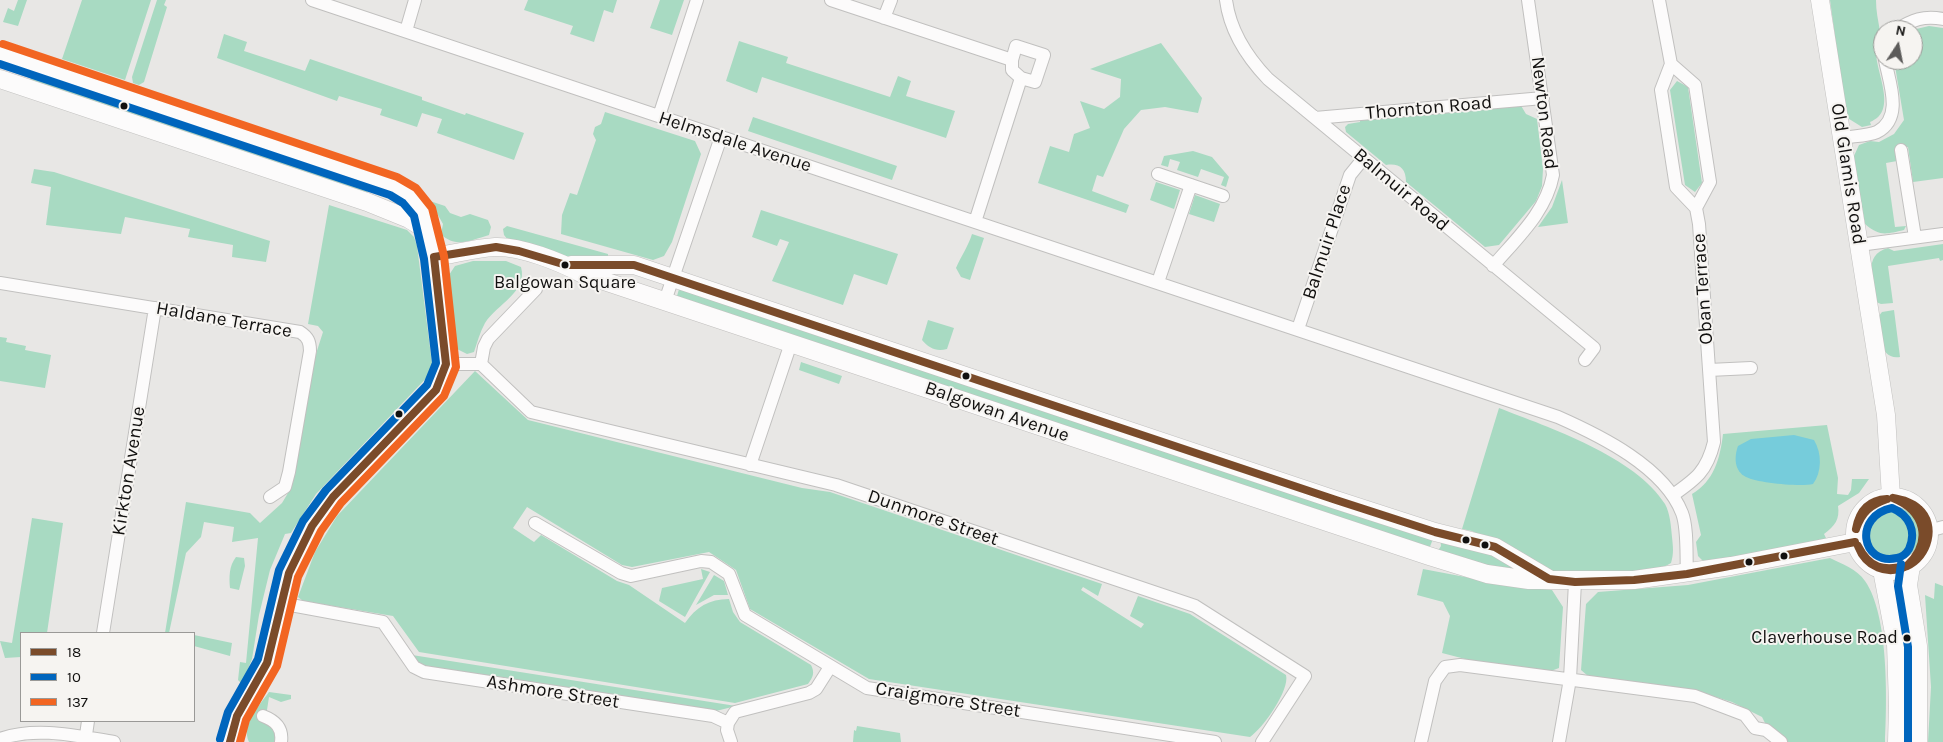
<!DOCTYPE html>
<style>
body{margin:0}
#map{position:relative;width:1943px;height:742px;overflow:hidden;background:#e8e7e5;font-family:Karla,sans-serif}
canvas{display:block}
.legend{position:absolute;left:20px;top:632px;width:175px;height:90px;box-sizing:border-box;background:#f6f4f1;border:1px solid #9a9997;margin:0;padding:6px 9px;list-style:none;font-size:15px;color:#11100f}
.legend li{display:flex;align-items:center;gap:10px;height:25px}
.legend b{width:25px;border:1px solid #9a9997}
.north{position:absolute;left:1873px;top:20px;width:50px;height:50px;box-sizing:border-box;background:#f6f4f1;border:1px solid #9a9997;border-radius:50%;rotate:11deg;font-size:14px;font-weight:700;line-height:20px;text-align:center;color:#11100f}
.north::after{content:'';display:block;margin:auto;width:18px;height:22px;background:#5c5b5a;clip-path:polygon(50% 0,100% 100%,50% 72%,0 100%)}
</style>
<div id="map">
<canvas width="1943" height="742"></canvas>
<ul class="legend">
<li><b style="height:6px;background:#7a4b2a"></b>18</li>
<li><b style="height:6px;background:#0065bd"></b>10</li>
<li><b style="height:6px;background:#f26522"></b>137</li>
</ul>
<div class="north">N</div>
</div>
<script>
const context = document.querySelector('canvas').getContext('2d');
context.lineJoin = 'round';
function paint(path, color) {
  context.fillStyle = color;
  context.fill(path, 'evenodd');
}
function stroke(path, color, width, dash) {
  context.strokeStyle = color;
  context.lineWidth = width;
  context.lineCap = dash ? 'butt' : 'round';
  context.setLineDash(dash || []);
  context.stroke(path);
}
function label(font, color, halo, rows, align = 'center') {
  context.font = font + ' Karla,sans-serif';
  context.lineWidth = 4;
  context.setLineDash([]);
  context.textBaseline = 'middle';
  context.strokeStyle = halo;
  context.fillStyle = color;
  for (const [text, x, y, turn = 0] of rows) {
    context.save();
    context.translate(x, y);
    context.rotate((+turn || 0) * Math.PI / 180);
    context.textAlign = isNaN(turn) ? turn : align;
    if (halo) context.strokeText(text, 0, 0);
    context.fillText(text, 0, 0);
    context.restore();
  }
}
paint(new Path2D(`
 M18,0H27L18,26L3,22L8,8L14,11Z
 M82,0H151L125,80L62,59Z
 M157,0H166L164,5L167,7L144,82L139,85L133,83L132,77Z
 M528,0H617L613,13L604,10L594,42L570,34L573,26L524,10Z
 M660,0H684L672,35L650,28Z
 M1830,0H1876C1876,11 1878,20 1880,31C1881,37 1876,44 1876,50C1875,72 1899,111 1870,122L1871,125L1862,127L1846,117Z
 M1929,26L1943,28V178L1913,182L1908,147L1896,148L1897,161L1886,163L1895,227L1906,226L1904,230C1886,234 1880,237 1865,224L1853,158L1859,145L1870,141L1879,142L1894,134L1904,120L1894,60H1913L1912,30Z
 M224,34L247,42L244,51L305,71L310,59L422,97V100L465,115L466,113L524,133L514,160L437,133L442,119L422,113L417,127L380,115L382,109L339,96L337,101L217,58Z
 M739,41L788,57L786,63L890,97L898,76L911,81L906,96L955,111L946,138L762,77L757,93L726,81Z
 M1161,43L1202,98L1198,113L1165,107L1141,110L1124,129L1103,177L1097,175L1092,191L1129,205L1126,213L1038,183L1050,146L1069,152L1074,134L1090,128L1080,101L1104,109L1120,97L1121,79L1090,69Z
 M33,73L370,185L366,195L30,80Z
 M1677,81L1688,87L1702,183L1695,192L1685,185L1670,90Z
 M1520,104L1526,114L1537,119L1543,169L1542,186L1536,201L1499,245L1485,247L1406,182C1406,168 1399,163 1386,165L1346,132L1345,127L1348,124L1360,122V118Z
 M605,112L695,141L701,154L672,242L664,256L653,260L561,234L562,215L570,193L577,195L596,140L593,134L595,127L601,124Z
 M753,117L897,166L892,180L748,131Z
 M1193,151L1212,157L1229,177L1226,187L1221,185L1224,177L1201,169L1198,177L1177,170L1180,162L1170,159L1168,167L1161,165L1164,156Z
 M34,169L54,172L270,241L266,262L232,257L233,245L188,237L190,229L125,217L121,234L46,225L51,187L31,183Z
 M1562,180L1568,223L1538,227L1552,207Z
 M1156,182L1180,190L1174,209L1150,200Z
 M1195,195L1220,204L1214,222L1189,214Z
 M430,201L445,206L450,213L461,217L470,214L488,220L491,227L489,235C471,240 456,249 441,234L443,224Z
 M329,205L407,230L414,237L417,246L433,371L316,494L291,533L285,534L270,570L259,615L252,659L242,684L238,680L240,662L246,663L258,538L232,542L234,527L204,522L201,537L186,553L169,633H165L186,502L250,513L260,523L282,503L291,488L315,357L323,332L318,326L308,324Z
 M761,210L898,254L887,285L854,274L843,305L772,281L789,242L780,239L777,246L752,237Z
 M507,226L608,254V258H567L508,240L504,235L503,229Z
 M972,234L984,238L970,280L961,277L956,268C961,256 968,247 972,234Z
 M1943,244V260L1940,261L1939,258L1888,266L1893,303L1881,304L1876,302C1873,282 1862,255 1888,248L1894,251Z
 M473,261H506L521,267C528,292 497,304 485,323C480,332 477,343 474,352L467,354L457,349L454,342L449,275L455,266Z
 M684,286L1433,539L1429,549L677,296L679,289Z
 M1894,310L1900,357C1878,360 1881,333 1878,317L1882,312Z
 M928,320L954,328L947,349C936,352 929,348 922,340Z
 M0,337L7,338L6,342L26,346L25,350L51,355L45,388L0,381Z
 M801,362L842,376L839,384L799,370Z
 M475,371L528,420L802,488L830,492L1102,584L1098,596L1083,587L1081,590L1141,628L1144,624L1130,616L1138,596L1190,614L1286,675C1290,690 1263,728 1250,737L869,679L750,609L736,570L709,552L632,567L622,565L527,507L513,528L534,542L541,535L617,581L629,585L685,623C696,607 709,599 729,599L733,612L740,622L811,665C815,673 813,677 808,684L735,703L419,652L393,616L303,601L298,597L315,552L337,516Z
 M1499,408C1548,427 1636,457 1665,504C1670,513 1671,526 1672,537C1673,547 1674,553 1671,563L1662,568V571L1565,576L1539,569L1472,531L1462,529Z
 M1827,425L1838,478L1837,494L1848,495L1851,490L1852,479H1869L1859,493L1838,506C1840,519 1835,526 1824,534L1827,540L1710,562L1703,561L1698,556L1696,542L1701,535L1692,494C1714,481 1720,459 1723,434Z
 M1864 534a28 28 0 1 1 56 0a28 28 0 1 1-56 0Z
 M32,518L63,523L47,633H21V657L5,658L0,641L12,643Z
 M1440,537L1491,550L1530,577L1436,554L1441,546Z
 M236,557L244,558L245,566L239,590L230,588C229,577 229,566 236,557Z
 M1830,558C1842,564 1857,569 1865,581C1889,615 1887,701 1885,742H1787L1766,725L1762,717L1732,702L1696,691L1588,676L1581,670L1586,604L1598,592L1688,585Z
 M701,569L710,572L685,617L659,601L662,588L703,579Z
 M1423,569L1518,587L1552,590L1563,607L1559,668L1551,671L1473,661L1442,653L1450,616L1443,602L1417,595Z
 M714,575L724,581L728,595H714L696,605Z
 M1935,583L1943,586V742H1928L1931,687L1925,595L1934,599Z
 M1901,589L1911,646V742H1904L1892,590Z
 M194,635L232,643L230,656L194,646Z
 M412,655L736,706L716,711L422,666Z
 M269,692L291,695V699L281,702L269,697L267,710H264L275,731L276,742H249C241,725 259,706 269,692Z
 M857,726L900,733L901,742H853L854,730L856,731Z`), '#a8dac2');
paint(new Path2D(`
 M1794,435L1814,440C1822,453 1822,472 1813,484C1800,487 1758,483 1746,477C1734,471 1734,457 1738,446L1751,439Z`), '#76ccdb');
const street = new Path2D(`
 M312,0L1558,417C1601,436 1664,467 1682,513C1688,528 1686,558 1687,574
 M831,0L1012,60V70L1021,78L975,222
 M1226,0C1230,31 1247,57 1268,79L1594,348L1585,360
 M1659,0L1671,64
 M884,18L891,0
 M1896,30C1912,20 1924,15 1943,19
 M406,31L415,0
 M1012,60L1016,46L1044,55L1035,82L1021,78
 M659,116L697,0
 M1315,118L1543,98
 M1842,138C1853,136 1868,136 1877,132C1904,118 1889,82 1885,60
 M1901,150L1915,237
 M1158,174L1223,196
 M1859,245L1943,234
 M1493,266C1517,238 1546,212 1553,175L1528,0
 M1158,282L1191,185
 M0,283L300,332C308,337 310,342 310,351L289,472L285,487L270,497
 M665,301L721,137
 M1298,329L1350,175L1363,159
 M446,364H481L484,347L488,339L536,289
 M481,364L531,412L836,485L1195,606L1305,676L1262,742
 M1709,370L1751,368
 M750,465L791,343
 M1673,495C1696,479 1707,471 1714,442L1699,224L1696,208L1676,187L1661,90L1671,64L1695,85L1710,182L1696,208
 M535,523L621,573L631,576L701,561L711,562L729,574L745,615L867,688L1215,742
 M1932,530L1943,527
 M280,603L383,622L414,667L424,672L713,716L728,723L735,712L809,693L816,689L830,667
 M103,633L155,308
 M263,716C276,721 283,728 281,742
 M728,723L727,730L731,742
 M0,739C36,726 77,736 114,742
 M85,742L88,721
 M1421,742L1435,681L1445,667L1460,665L1695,696L1745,715L1755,728L1766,730L1781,742
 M1559,742L1570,679L1575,582`);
const secondary = new Path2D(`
 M1820,0L1886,415L1891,497
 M0,53L394,186L409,195L423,211L434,257L446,364L436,390L333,497L312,526L289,573L280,603L267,663L237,716L230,742
 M0,79L367,202L409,219L430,232
 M434,257C454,254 475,248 495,247C521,246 560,262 583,274L1429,556L1487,574L1529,580H1634L1731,566L1855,542
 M571,265H634L1336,500L1435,532L1495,547L1549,579
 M1855 534a37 37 0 1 1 74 0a37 37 0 1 1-74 0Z
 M1911,566L1908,585L1918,646V742
 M1882,570L1896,644L1898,706L1897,742`);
stroke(street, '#c1c0bf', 14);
stroke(secondary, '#c1c0bf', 19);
stroke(street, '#fcfbfb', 12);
stroke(secondary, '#fcfbfb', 18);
stroke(new Path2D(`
 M434,257L496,247L519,251L566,265H634L1336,500L1435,532L1495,547L1549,579L1575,582L1634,580L1687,574L1855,542
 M1893,498C1925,511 1933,541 1907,566
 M1893,498C1903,500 1912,502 1919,509C1937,525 1928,557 1907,566
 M1856,529C1859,512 1868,500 1887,499
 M1856,529C1862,512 1870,505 1887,499
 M1858,546C1870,569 1883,571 1907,566
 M1858,546C1866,567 1887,576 1907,566
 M230,742L237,716L267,663L289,573L312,526L333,497L436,390L446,364L434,257`), '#7a4b2a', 8);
stroke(new Path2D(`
 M0,64L390,195L403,203L414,216L424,259L436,363L427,385L326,490L303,521L279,570L258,659L228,712L220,739
 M1892,508C1909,515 1917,531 1909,549C1906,554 1903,557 1897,558C1861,566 1853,516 1892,508Z
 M1901,564L1898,586L1908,647V742`), '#0065bd', 8);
stroke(new Path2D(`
 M3,44L397,177L416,188L432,208L444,256L456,367L444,396L341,503L321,531L298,577L277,666L246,720L240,742`), '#f26522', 8);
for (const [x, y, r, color] of [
 [124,106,4.5,"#11100f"],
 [565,265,4.5,"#11100f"],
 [966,376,4.5,"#11100f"],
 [399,414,4.5,"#11100f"],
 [1466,540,4.5,"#11100f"],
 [1485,545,4.5,"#11100f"],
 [1784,556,4.5,"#11100f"],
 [1749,562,4.5,"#11100f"],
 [1907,638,4.5,"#11100f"]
]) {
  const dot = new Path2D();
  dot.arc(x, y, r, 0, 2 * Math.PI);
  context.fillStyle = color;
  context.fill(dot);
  stroke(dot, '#f6f4f1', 2);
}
label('18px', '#11100f', '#f6f4f1', [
 ["Balgowan Square",565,283],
 ["Claverhouse Road",1898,638,"right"]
]);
label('19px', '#11100f', '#f6f4f1', [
 ["Thornton Road",1429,108,-5],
 ["Newton Road",1544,113,83],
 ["Helmsdale Avenue",735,142,18],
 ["Old Glamis Road",1848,174,81],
 ["Balmuir Road",1401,190,40],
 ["Balmuir Place",1327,242,-72],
 ["Oban Terrace",1703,289,-94],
 ["Haldane Terrace",224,320,10],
 ["Balgowan Avenue",997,412,19],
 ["Kirkton Avenue",129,471,-81],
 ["Dunmore Street",933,518,19],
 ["Ashmore Street",553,692,9],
 ["Craigmore Street",948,700,9]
]);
</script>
